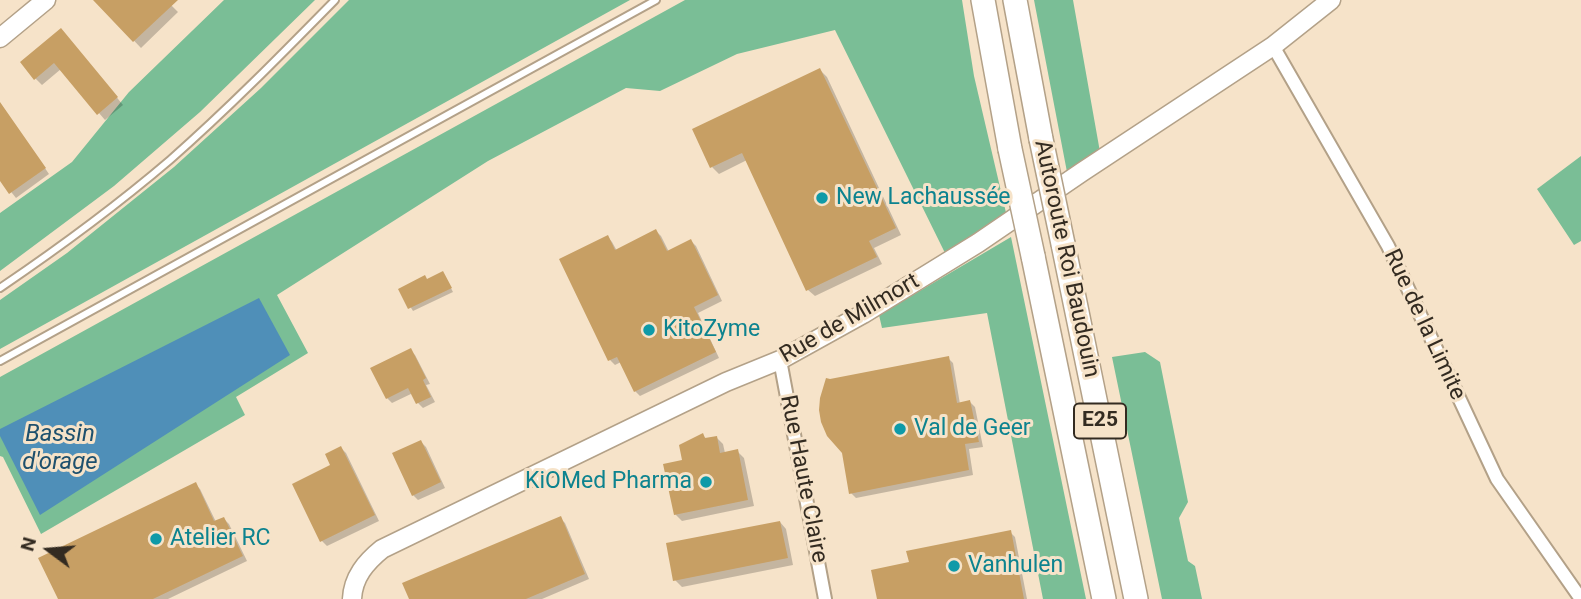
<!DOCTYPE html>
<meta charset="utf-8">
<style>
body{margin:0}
#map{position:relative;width:1581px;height:599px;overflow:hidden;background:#f6e3c9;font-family:Roboto,sans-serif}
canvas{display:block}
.north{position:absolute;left:14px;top:515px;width:70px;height:70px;-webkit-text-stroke:5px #f6e3c9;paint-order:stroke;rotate:286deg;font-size:19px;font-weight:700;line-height:28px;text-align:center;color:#332b21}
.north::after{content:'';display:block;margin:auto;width:24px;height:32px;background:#332b21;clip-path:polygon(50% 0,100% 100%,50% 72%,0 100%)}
</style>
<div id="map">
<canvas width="1581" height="599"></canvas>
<div class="north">N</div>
</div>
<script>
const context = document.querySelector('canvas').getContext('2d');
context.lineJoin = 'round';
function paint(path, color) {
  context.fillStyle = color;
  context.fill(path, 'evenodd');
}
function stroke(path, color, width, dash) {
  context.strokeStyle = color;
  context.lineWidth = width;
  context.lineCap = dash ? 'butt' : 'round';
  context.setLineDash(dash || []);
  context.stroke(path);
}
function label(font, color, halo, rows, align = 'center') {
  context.font = font + ' Roboto,sans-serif';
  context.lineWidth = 6;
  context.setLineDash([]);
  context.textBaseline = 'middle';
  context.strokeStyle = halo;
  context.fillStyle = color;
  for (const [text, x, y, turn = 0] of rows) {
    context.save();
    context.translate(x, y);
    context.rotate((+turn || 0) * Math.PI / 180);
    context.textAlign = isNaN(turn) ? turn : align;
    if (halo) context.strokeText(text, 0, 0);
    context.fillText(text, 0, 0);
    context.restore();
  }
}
paint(new Path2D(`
 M224,0H315L200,112L114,186L0,271V213L72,162L129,92Z
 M349,0H630L0,349V300L67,253L174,167L261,88Z
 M685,0H962L974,76L1007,217L945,253L835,30L737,54L660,91L626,88L488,161L277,295L308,353L236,397L245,415L41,534L3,457L0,456V377Z
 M1034,0H1073L1100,152L1067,172Z
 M1581,156V241L1574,245L1537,189Z
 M1011,237L1086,599H1043L987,313L882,328L879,315Z
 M1145,352L1160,362L1188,502L1179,518L1188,561L1195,566L1202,599H1162L1112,357Z`), '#7abe96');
paint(new Path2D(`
 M259,298L290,355L40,515L0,436V429Z`), '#4f8fb8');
paint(new Path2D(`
 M102,0H166L178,12L141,48L99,4Z
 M67,37L123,105L105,120L61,69L42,85L35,78Z
 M820,70L827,77L901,235L874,248L882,264L815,296L808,290L747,160L719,174L712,167Z
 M0,103L49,174L16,198L0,178Z
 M656,231L661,236L669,252L691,241L696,246L722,301L698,313L719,358L640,396L635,391L621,362L615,365L610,360L561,260L608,237L612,242L617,251Z
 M443,273L453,292L413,311L400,290Z
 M410,350L415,355L430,384L426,385L435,402L423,408L418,403L413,393L392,403L387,398Z
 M948,358L953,363L960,404L970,402L975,407L983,447L969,449L973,475L856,498L851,493Z
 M703,436L707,439L716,437L723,444L725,453L737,451L744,458L754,506L682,521L675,514L684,462Z
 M421,442L426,447L445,488L418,500L413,495Z
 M341,448L346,453L379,521L327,546L322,541L294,485L333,466Z
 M195,484L200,489L216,522L224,519L229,524L247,561L168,599H60Z
 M560,518L565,523L589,579L542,599H410Z
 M780,522L786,529L793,565L682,587L675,580Z
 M1010,532L1015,537L1027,599H878L911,564Z`), '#0003');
paint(new Path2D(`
 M93,0H178L133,42Z
 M61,28L118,97L97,115L54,63L34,80L20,62Z
 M820,68L896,228L869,241L877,257L806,291L742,153L710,168L692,129Z
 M0,102L46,168L9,194L0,181Z
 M656,229L667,251L691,239L718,295L694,307L716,352L634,392L617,357L608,361L559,259L608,235L615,250Z
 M443,271L452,288L408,309L398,289L425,275L427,279Z
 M411,348L426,378L423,380L431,397L416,404L408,388L386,399L370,368Z
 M949,356L957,403L970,400L979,442L965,444L969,470L849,494L842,453L827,436L821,422L819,410L820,398L826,378L830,379Z
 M703,433L705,438L717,436L720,453L738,449L748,500L674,515L663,464L682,460L679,445Z
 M421,440L441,482L412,496L392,453Z
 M341,446L375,515L320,542L292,484L330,465L325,454Z
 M196,482L214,521L224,517L243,556L153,599H58L38,558Z
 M561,516L585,574L526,599H409L402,583Z
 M780,521L788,558L673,581L666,543Z
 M1011,530L1024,599H877L871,570L909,562L906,551Z`), '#c79f64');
const lane = new Path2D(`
 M0,288C59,248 116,206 170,160C228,109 281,55 335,0
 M0,361L656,0`);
const street = new Path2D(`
 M1273,46L1388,246L1497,479L1581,599
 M780,360L825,599`);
const secondary = new Path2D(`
 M0,38L46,0
 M352,599C353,577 366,562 382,549L726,382L780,360L863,314L978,243L1082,172L1273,46L1331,0`);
const highway = new Path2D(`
 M983,0L1010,149
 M1015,0L1041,139
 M1063,244L1136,599
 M1033,256L1104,599`);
stroke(lane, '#b3a188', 10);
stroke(street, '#b3a188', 16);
stroke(secondary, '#b3a188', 21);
stroke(highway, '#b3a188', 26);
stroke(lane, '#fff', 6);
stroke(street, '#fff', 12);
stroke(secondary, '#fff', 18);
stroke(highway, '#fff', 23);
const highwayBridge = new Path2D(`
 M1041,139L1063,244
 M1010,149L1033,256`);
stroke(highwayBridge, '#b3a188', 26, []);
stroke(highwayBridge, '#fff', 23);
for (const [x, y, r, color] of [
 [822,198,7,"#0f9aa8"],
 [649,330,7,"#0f9aa8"],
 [900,429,7,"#0f9aa8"],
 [706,482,7,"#0f9aa8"],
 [156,539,7,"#0f9aa8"],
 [954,566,7,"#0f9aa8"]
]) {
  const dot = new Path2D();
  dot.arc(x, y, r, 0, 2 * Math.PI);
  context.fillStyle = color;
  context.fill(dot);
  stroke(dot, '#f6e3c9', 2.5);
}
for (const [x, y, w] of [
 [1100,421,52]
]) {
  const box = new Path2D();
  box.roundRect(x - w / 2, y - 17.5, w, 35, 5);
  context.fillStyle = '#f6e3c9';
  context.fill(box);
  stroke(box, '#332b21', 2);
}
label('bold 21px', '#332b21', null, [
 ["E25",1100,421]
]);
label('23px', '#0d838f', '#f6e3c9', [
 ["New Lachaussée",836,198],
 ["KitoZyme",663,330],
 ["Val de Geer",914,429],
 ["KiOMed Pharma",692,482,"right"],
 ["Atelier RC",170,539],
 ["Vanhulen",968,566]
], 'left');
label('23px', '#332b21', '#f6e3c9', [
 ["Autoroute Roi Baudouin",1066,259,78],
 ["Rue de Milmort",850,319,-30],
 ["Rue de la Limite",1424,325,65],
 ["Rue Haute Claire",803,479,79]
]);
label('italic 24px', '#1e506d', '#f6e3c9', [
 ["Bassin",60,435],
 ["d'orage",60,463]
]);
</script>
